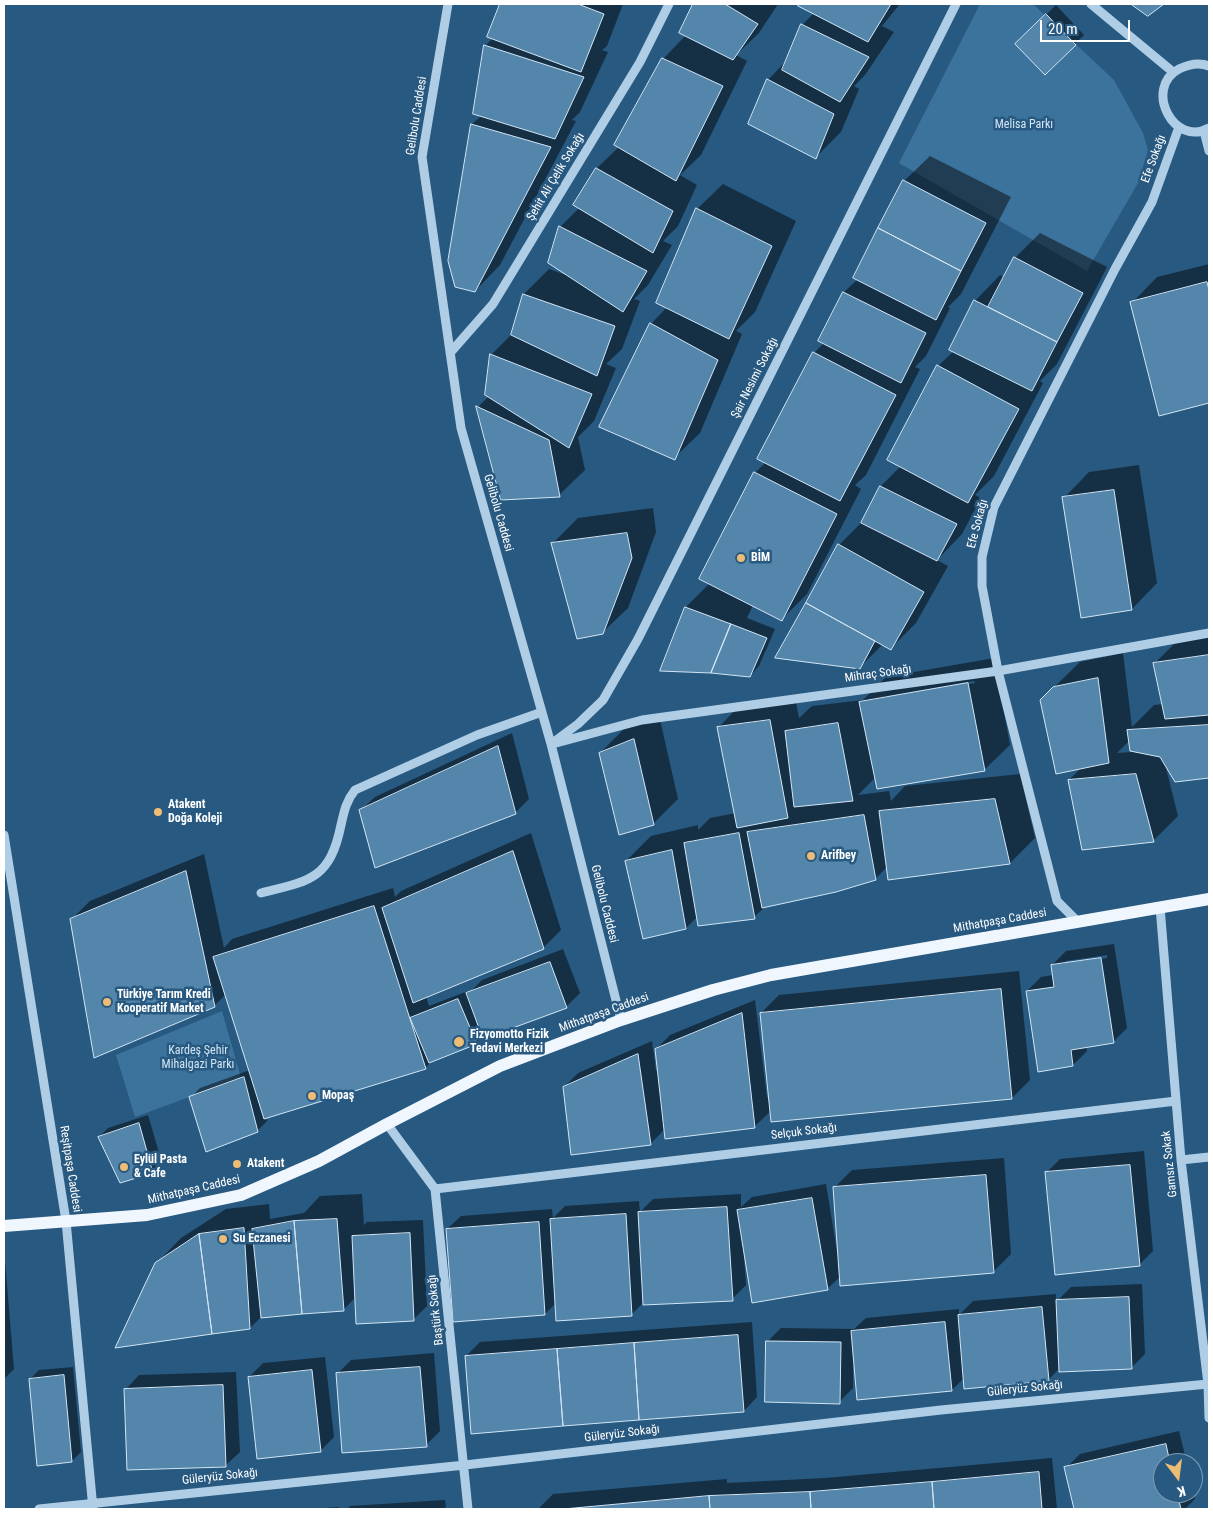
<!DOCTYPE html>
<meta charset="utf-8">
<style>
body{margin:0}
#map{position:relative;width:1213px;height:1513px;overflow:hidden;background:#285980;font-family:"Roboto Condensed",sans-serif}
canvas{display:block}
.frame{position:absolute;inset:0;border:5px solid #fff;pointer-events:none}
.north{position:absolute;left:1153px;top:1453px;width:50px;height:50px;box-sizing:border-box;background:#285980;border:1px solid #7e9bb3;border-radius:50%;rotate:165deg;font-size:14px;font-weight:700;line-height:20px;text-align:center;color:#fff}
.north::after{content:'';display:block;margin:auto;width:18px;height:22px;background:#edbc75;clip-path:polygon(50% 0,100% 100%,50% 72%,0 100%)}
.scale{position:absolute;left:1040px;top:20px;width:90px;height:22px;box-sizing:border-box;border:2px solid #fff;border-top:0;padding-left:6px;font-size:15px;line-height:18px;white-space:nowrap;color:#fff;-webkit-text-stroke:4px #285980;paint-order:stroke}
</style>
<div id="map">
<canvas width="1213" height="1513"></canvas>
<div class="frame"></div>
<div class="north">K</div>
<div class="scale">20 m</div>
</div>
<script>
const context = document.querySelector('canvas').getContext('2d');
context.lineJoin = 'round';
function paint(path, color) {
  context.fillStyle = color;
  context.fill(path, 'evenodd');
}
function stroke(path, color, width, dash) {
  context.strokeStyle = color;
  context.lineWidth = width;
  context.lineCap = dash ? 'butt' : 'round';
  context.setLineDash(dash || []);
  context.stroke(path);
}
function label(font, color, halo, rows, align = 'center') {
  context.font = font + ' "Roboto Condensed",sans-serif';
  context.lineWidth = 5;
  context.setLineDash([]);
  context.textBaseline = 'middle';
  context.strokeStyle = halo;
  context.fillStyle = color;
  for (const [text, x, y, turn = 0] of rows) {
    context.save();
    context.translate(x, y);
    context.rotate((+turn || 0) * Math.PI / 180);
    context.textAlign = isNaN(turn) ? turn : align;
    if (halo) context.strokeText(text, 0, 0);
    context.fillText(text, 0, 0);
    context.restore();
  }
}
paint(new Path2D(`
 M980,4H1033L1114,80L1143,133L1148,150L1138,183L1087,271L899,163Z
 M222,1011L241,1078L135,1117L116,1055Z`), '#3c739d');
paint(new Path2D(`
 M501,4H623L607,46L602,50L608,52L580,112L572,120L576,121L500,265L475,291L472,124L481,116L485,46L493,38L489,36Z
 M694,4H778L759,33L736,55L747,61L701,155L680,175L697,185L678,226L663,241L672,245L648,285L634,299L640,301L622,349L606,364L616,368L594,421L578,437L585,470L559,495L478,407L489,396L491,355L512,334L524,294L549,269L566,275L560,227L580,207L575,204L597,168L619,147L663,59L686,35L681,32Z
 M800,4H900L882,26L894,32L865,75L854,86L859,89L841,132L816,157L768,80L788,59L802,25L814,13L799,5Z
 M1056,5L1084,35L1045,73L1016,44Z
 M930,156L1011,197L961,294L948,307L950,308L926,356L915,367L920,369L866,475L855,485L861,489L807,594L781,620L753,605L747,618L775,629L759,666L750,676L662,670L686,607L710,583L755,473L766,462L814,353L824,343L819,340L844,292L858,279L904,181Z
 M723,184L796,221L755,312L736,331L742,334L700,433L674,458L651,324L667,307L697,209Z
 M1040,233L1107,267L1057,364L1040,381L1043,383L994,476L975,495L981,498L962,534L937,560L948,566L916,623L891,648L883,644L859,668L839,545L865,519L881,486L901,466L938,366L954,351L975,301L1000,275L1005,278L1015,258Z
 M1209,264V401L1160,414L1132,303L1157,277Z
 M1139,465L1157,583L1132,609L1064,498L1089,472Z
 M653,508L656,532L628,608L602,633L552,544L578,518Z
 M1209,634V777L1176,780L1165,764L1178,816L1153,841L1069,780L1082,767L1041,700L1080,662L1123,653L1132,727L1154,705L1163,704L1155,663L1180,638ZM1130,740L1131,752L1117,753Z
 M994,658L1010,745L984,770L876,777L858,795L889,791L891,801L905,786L1020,774L1035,838L1010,863L887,867L875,879L766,906L754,917L698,916L686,928L626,861L651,836L698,825V830L710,818L736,813L718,728L743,702L795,696L799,718L812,706L863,700L886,677ZM974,681L975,683L888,698V696Z
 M659,715L678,799L653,824L600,753L625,728Z
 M512,733L529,799L515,813L361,810L375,797Z
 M531,833L561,930L543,948L426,996L429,1006L468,991L469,993L482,980L563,949L580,993L566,1007L483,1036L476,1043L432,1061L425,1068L266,1117L267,1121L257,1131L191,1097L200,1088L250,1070L226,994L214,1006L71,920L90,901L204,854L224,948L232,939L393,888L395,897L401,891Z
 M1114,944L1127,1028L1113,1042L1086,1047L1087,1051L1073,1065L1027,991L1041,977L1053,975L1052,965L1066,951ZM1107,955V958L1066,964V961Z
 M1019,971L1030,1080L1012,1098L771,1111L755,1126L666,1138L665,1129L650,1144L564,1087L578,1073L652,1041L656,1071H658L656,1049L670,1035L755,1000L767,1098H769L761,1013L779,995Z
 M148,1115L162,1163L152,1172L99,1137L108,1128Z
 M1144,1151L1153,1251L1139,1265L1046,1173L1060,1159Z
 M1004,1158L1011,1254L993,1272L841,1276L827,1289L746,1258H744L746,1285L732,1299L644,1302L631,1315L556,1303L545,1314L447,1229L461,1216L552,1209L553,1218L565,1206L639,1201L640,1212L653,1199L741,1194V1207L752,1197L826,1184L837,1251H839L834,1188L852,1170Z
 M362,1194L364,1225L367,1222L423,1220L427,1306L413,1320L356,1297L344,1309L261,1317L250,1328L156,1264L181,1238L226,1209L269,1204L270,1219L304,1213L320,1196Z
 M4,1249L14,1369L4,1379Z
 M1142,1284L1145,1354L1131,1368H1060L1048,1380L965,1377L952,1390L853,1366V1388L839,1402L767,1342L781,1328L854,1329L866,1318L959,1309V1315L973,1301L1056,1294V1302L1071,1287Z
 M752,1322L757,1397L744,1411L466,1356L480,1342Z
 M434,1353L440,1431L426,1445L337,1374L351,1360Z
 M325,1357L334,1437L320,1451L249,1377L263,1363Z
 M73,1367L81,1452L72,1461L30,1379L39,1370Z
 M236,1372L240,1452L226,1465L126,1389L139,1375Z
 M1179,1431L1187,1463H1163V1493H1193V1491L1195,1499L1185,1509H1075L1066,1468L1080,1454Z
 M1052,1458L1057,1509H538L553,1494L727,1479V1483L825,1478Z
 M445,1500L446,1509H347L350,1506Z
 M339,1507V1509H312Z`), '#0007');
const building = new Path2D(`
 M500,4H578L604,14L581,72L487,37Z
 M693,4H725L758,24L733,60L679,33Z
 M799,4H891L868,42L798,6Z
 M1131,4H1164L1148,16Z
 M1046,14L1076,45L1045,75L1015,44Z
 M801,24L869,57L840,102L782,70Z
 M484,45L584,77L555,139L473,114Z
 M662,58L723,86L676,181L614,145Z
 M767,79L834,114L816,159L748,124Z
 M471,124L551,147L475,292L455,287L448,261Z
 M596,168L673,211L653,253L573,205Z
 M903,180L986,223L961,271L878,228Z
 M696,208L772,246L729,339L656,303Z
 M559,226L647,271L623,312L548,263Z
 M878,228L961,271L936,320L853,278Z
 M1014,257L1083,293L1057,342L988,307Z
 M1207,282L1209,290V403L1159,416L1130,302Z
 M843,292L926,333L901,383L818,341Z
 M523,294L615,326L597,376L511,335Z
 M974,300L1057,342L1032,391L949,350Z
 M650,323L718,360L675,460L599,427Z
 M813,352L896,395L840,501L757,459Z
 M490,354L592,394L569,448L485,395Z
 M937,365L1019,409L968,503L887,460Z
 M476,406L549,440L560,497L501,500Z
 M754,472L837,514L782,621L699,579Z
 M880,486L957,524L937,561L861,523Z
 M1114,490L1132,610L1081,618L1062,497Z
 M627,533L632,558L603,634L577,639L551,543Z
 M838,544L924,592L891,650L806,603Z
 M806,603L875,641L860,669L775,658Z
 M685,607L731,624L711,673L660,671Z
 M731,624L767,638L750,677L711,673Z
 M1209,655V715L1165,719L1153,663Z
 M1098,678L1109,763L1056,774L1040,700L1053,687Z
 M968,683L985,771L877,789L859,702Z
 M770,720L788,818L737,828L717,727Z
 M838,723L853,801L794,807L785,731Z
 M1209,725V778L1175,782L1160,757L1130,751L1127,730Z
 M634,739L654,825L619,835L599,753Z
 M498,746L516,814L375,868L359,810Z
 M1136,774L1154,842L1082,850L1068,780Z
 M995,799L1010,864L888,880L879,811Z
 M864,815L876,880L836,892L762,908L747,832Z
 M739,833L755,919L698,926L684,843Z
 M672,850L686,929L643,939L625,861Z
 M513,851L544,949L413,1003L382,908Z
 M186,871L215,1007L94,1058L70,919Z
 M374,906L426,1069L264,1119L213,957Z
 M1101,958L1114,1043L1071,1050L1073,1066L1038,1072L1026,991L1054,987L1051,965Z
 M550,962L567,1008L483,1039L466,993Z
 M1001,989L1012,1099L771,1122L760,1013Z
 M458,999L477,1044L429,1063L410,1018Z
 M742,1013L755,1128L665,1139L655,1049Z
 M638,1054L651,1145L571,1155L563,1087Z
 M244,1077L258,1132L206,1152L189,1097Z
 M139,1123L153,1173L120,1183L98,1137Z
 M1130,1165L1140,1266L1055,1275L1045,1172Z
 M986,1175L994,1273L840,1286L833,1187Z
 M812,1198L828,1290L752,1303L737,1210Z
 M727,1207L733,1301L643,1305L638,1212Z
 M626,1214L632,1316L556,1321L550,1219Z
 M337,1219L344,1311L302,1314L294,1221Z
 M294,1221L302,1314L261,1318L252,1229Z
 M539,1222L545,1315L453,1322L446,1229Z
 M244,1228L250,1329L212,1334L199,1234Z
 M410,1233L414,1321L356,1324L352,1236Z
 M199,1234L212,1334L115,1348L155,1263Z
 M1129,1297L1132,1369L1059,1372L1056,1300Z
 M1042,1307L1049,1381L964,1389L958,1315Z
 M945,1322L952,1391L857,1400L851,1331Z
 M738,1335L744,1412L639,1420L634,1343Z
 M766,1341L841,1342L840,1404L765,1402Z
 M634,1343L639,1420L563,1426L557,1349Z
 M557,1349L563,1426L471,1434L465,1356Z
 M420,1367L427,1447L342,1453L336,1373Z
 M312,1370L321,1452L257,1459L248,1377Z
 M64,1375L72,1462L37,1466L29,1379Z
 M223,1385L226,1467L127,1470L124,1389Z
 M1166,1444L1170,1463H1163V1493H1177L1181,1509H1074L1064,1467Z
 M1039,1472L1042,1509H934L932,1482Z
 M932,1482L934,1509H811L810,1492Z
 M810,1492L811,1509H710L709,1496Z
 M709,1496L710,1509H564Z`);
paint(building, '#5485aa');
stroke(building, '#d2e6f5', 1);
stroke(new Path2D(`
 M448,4L422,157L461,428L551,744L621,1020
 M1091,4L1173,72
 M1209,66C1199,62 1189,64 1179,69C1143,88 1174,148 1209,128
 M1204,131L1209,151
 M450,353L493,304L640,62L669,4
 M556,743L642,720L998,671L1209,633
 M551,744L578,724L603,700L638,639L956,4
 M4,835L66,1221L93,1509
 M261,893C310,881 330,879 341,825C344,812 346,801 355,790L477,735L542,712
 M1160,907L1181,1160L1208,1384L1209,1418
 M1078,922L1057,901L998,671L982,586V557L994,507L1115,269L1152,202L1179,127
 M387,1124L435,1189L468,1509
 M1181,1160L1209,1157
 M435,1189L1176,1101
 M39,1509L465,1465L941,1410L1208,1384`), '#afcee6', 9);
stroke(new Path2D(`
 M4,1226L147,1215L241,1195L319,1161L387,1124L500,1066L621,1020L713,990L771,975L1209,899`), '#eff6fd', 12);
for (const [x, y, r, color] of [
 [741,558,5,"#edbc75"],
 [158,812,5,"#edbc75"],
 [811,856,5,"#edbc75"],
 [107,1002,5,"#edbc75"],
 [459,1042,6,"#edbc75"],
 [312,1096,5,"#edbc75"],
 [237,1164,5,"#edbc75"],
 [124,1167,5,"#edbc75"],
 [223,1239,5,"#edbc75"]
]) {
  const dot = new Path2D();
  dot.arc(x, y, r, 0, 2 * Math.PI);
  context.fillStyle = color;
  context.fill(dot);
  stroke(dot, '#285980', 2);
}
label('12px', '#fff', '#285980', [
 ["Gelibolu Caddesi",417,116,-81],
 ["Efe Sokağı",1154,159,-70],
 ["Şehit Ali Çelik Sokağı",556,177,-59],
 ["Şair Nesimi Sokağı",755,378,-63],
 ["Gelibolu Caddesi",498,513,74],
 ["Efe Sokağı",978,524,-75],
 ["Mihraç Sokağı",878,674,-8],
 ["Gelibolu Caddesi",604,904,76],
 ["Mithatpaşa Caddesi",1000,921,-10],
 ["Mithatpaşa Caddesi",604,1013,-20],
 ["Selçuk Sokağı",804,1132,-7],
 ["Gamsız Sokak",1170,1164,-96],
 ["Reşitpaşa Caddesi",70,1169,81],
 ["Mithatpaşa Caddesi",194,1190,-13],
 ["Baştürk Sokağı",436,1310,-96],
 ["Güleryüz Sokağı",1025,1389,-6],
 ["Güleryüz Sokağı",622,1434,-7],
 ["Güleryüz Sokağı",220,1477,-6]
]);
label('12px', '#d2e6f5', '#285980', [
 ["Melisa Parkı",1024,125],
 ["Kardeş Şehir",198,1051],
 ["Mihalgazi Parkı",198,1065]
]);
label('bold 12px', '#fff', '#285980', [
 ["BİM",751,558],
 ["Atakent",168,805],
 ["Doğa Koleji",168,819],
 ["Arifbey",821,856],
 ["Türkiye Tarım Kredi",117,995],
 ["Kooperatif Market",117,1009],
 ["Fizyomotto Fizik",470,1035],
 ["Tedavi Merkezi",470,1049],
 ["Mopaş",322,1096],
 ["Eylül Pasta",134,1160],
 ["& Cafe",134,1174],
 ["Atakent",247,1164],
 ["Su Eczanesi",233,1239]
], 'left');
</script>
